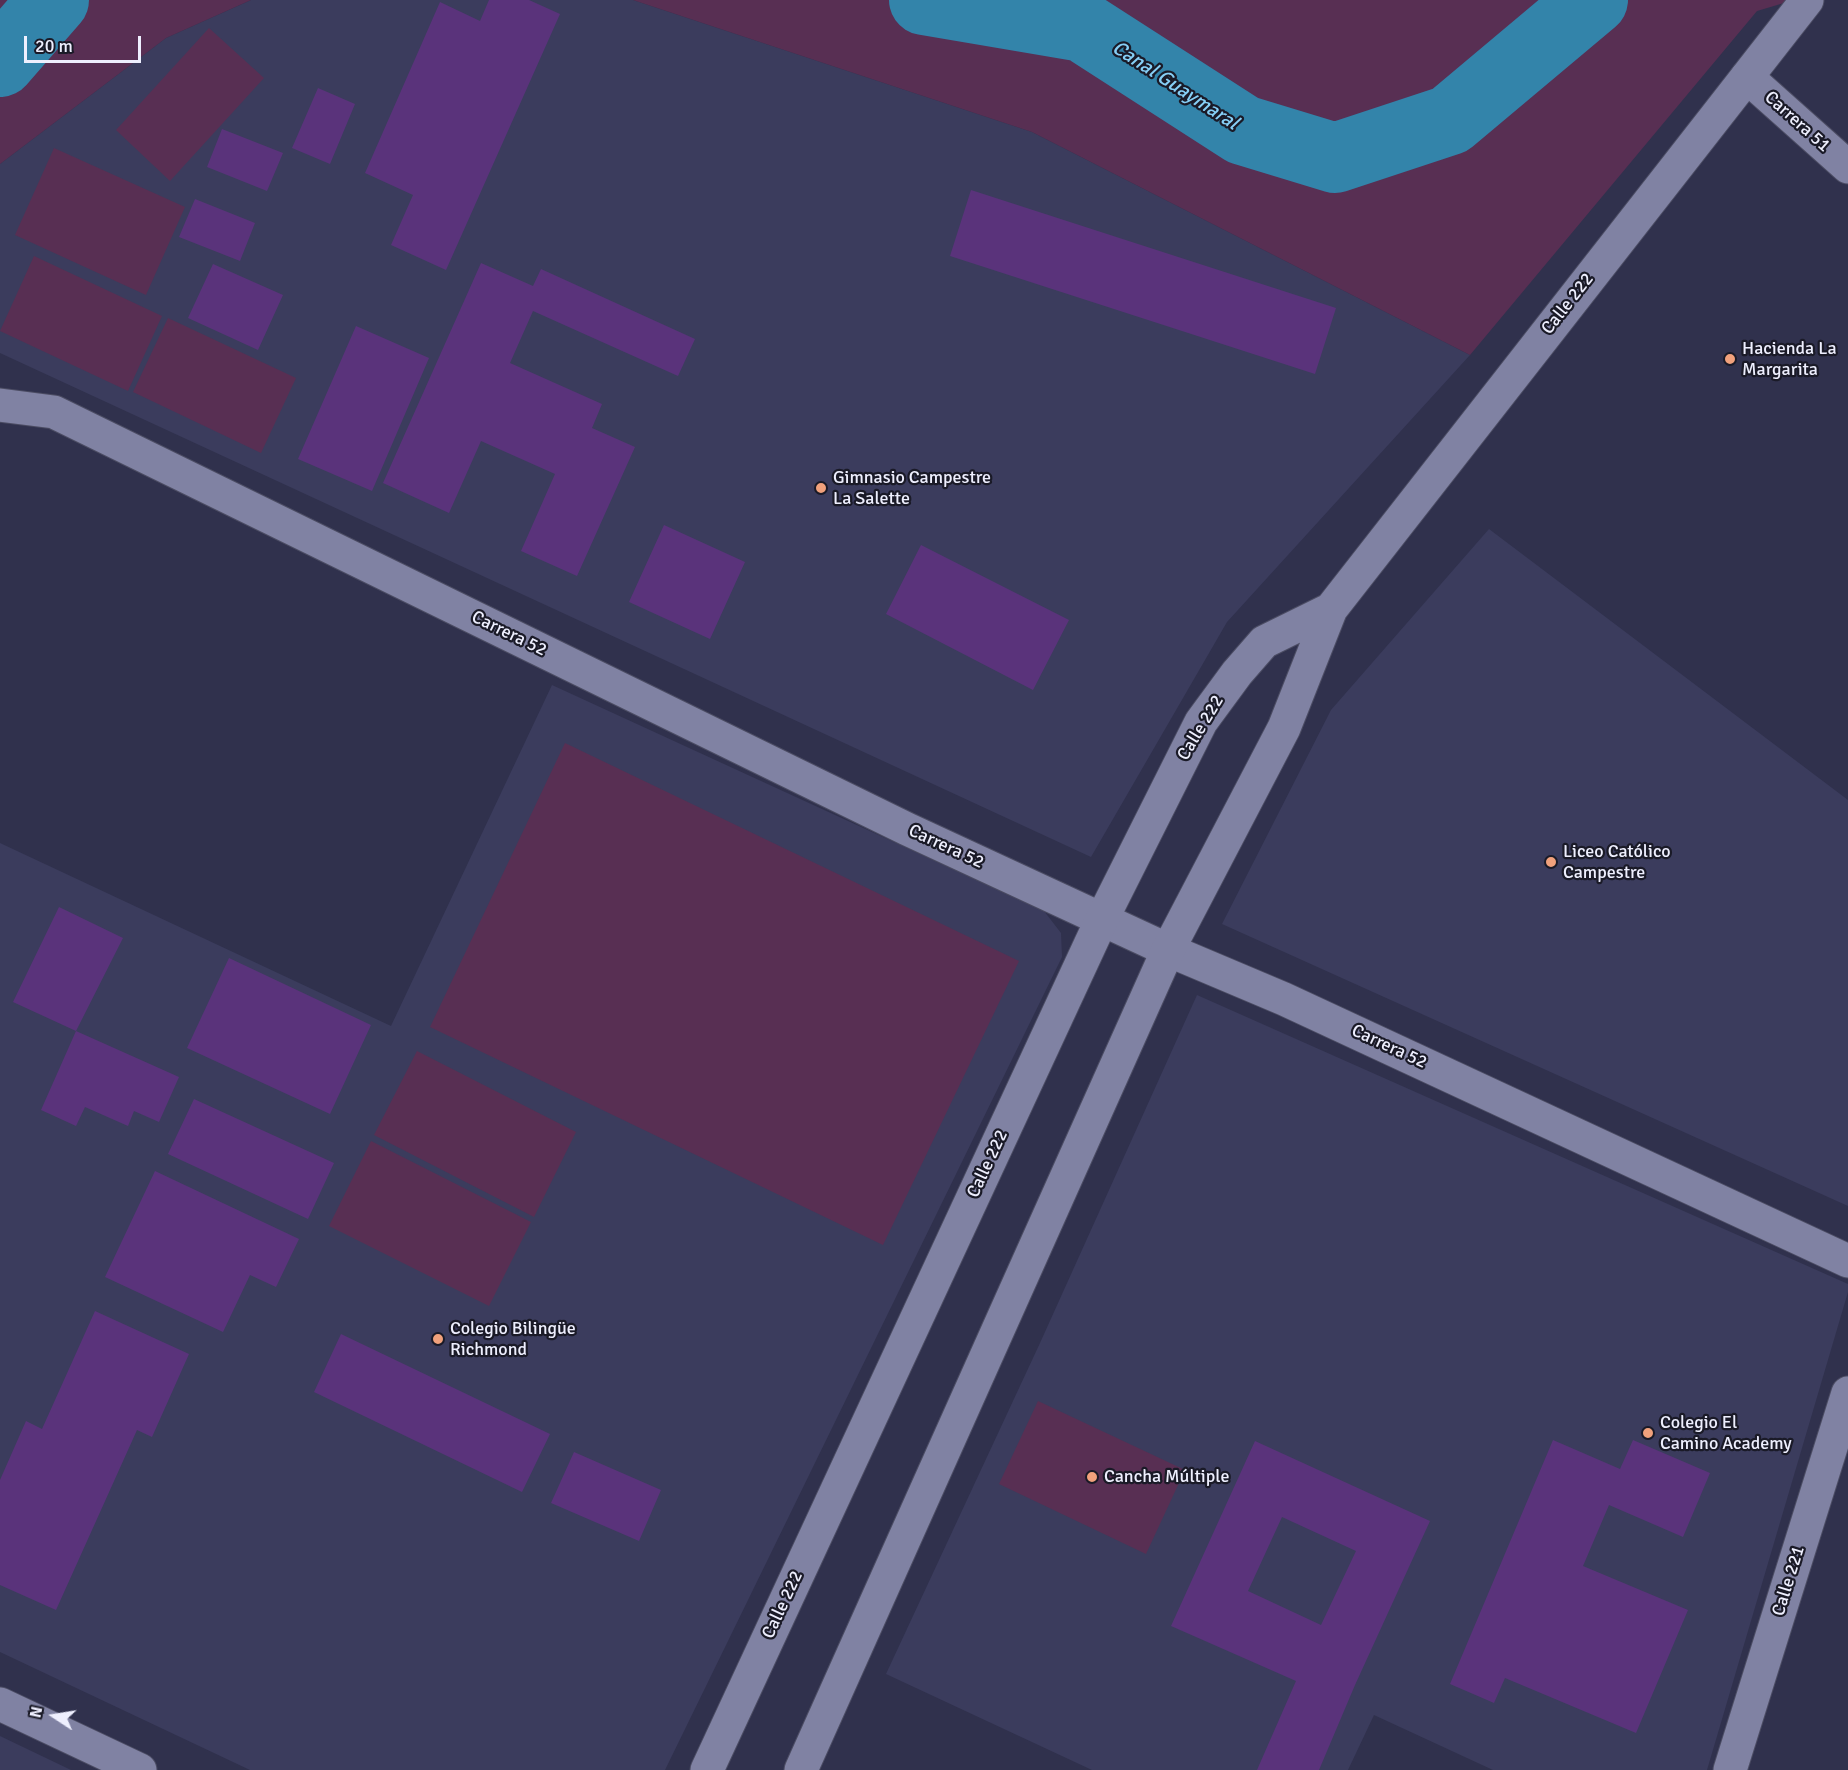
<!DOCTYPE html>
<meta charset="utf-8">
<style>
body{margin:0}
#map{position:relative;width:1848px;height:1770px;overflow:hidden;background:#30314d;font-family:Signika,sans-serif}
canvas{display:block}
.north{position:absolute;left:24px;top:1686px;width:60px;height:60px;-webkit-text-stroke:4px #1a1a27;paint-order:stroke;rotate:282deg;font-size:16px;font-weight:700;line-height:24px;text-align:center;color:#eeeffe}
.north::after{content:'';display:block;margin:auto;width:21px;height:27px;background:#eeeffe;clip-path:polygon(50% 0,100% 100%,50% 72%,0 100%)}
.scale{position:absolute;left:24px;top:36px;width:117px;height:27px;box-sizing:border-box;border:3px solid #eeeffe;border-top:0;padding-left:8px;font-size:18px;line-height:21px;white-space:nowrap;color:#eeeffe;-webkit-text-stroke:4px #1a1a27;paint-order:stroke}
</style>
<div id="map">
<canvas width="1848" height="1770"></canvas>
<div class="north">N</div>
<div class="scale">20 m</div>
</div>
<script>
const context = document.querySelector('canvas').getContext('2d');
context.lineJoin = 'round';
function paint(path, color) {
  context.fillStyle = color;
  context.fill(path, 'evenodd');
}
function stroke(path, color, width, dash) {
  context.strokeStyle = color;
  context.lineWidth = width;
  context.lineCap = dash ? 'butt' : 'round';
  context.setLineDash(dash || []);
  context.stroke(path);
}
function label(font, color, halo, rows, align = 'center') {
  context.font = font + ' Signika,sans-serif';
  context.lineWidth = 4.5;
  context.setLineDash([]);
  context.textBaseline = 'middle';
  context.strokeStyle = halo;
  context.fillStyle = color;
  for (const [text, x, y, turn = 0] of rows) {
    context.save();
    context.translate(x, y);
    context.rotate((+turn || 0) * Math.PI / 180);
    context.textAlign = isNaN(turn) ? turn : align;
    if (halo) context.strokeText(text, 0, 0);
    context.fillText(text, 0, 0);
    context.restore();
  }
}
paint(new Path2D(`
 M251,0H633L1032,132L1470,355L1227,622L1091,857L0,353V164L166,38Z
 M1489,529L1848,800V1206L1222,924L1331,710Z
 M552,685L1044,911L1061,933L1062,957L665,1770H250L0,1652V843L391,1026Z
 M1197,995L1848,1284V1292L1707,1770H1493L1374,1715L1348,1770H1092L886,1674L1040,1343Z
 M0,1736L71,1770H0Z`), '#3b3c5d');
paint(new Path2D(`
 M0,0H251L166,38L0,164Z
 M633,0H1794L1757,11L1470,355L1032,132Z
 M209,28L264,78L170,181L116,130Z
 M54,148L185,207L146,295L15,235Z
 M34,256L162,316L128,391L0,331Z
 M168,318L296,378L261,453L133,392Z
 M565,743L1019,961L883,1245L430,1027Z
 M417,1051L576,1132L534,1217L374,1135Z
 M371,1141L531,1222L489,1306L329,1226Z
 M1038,1401L1185,1470L1146,1554L999,1484Z`), '#582f53');
stroke(new Path2D(`
 M924,0L1083,27L1243,130L1335,158L1450,120L1593,0
 M0,62L54,0`), '#3384aa', 70);
paint(new Path2D(`
 M489,0H529L560,14L446,270L391,245L413,195L365,173L440,2L480,21Z
 M318,88L355,104L330,164L292,148Z
 M222,129L283,153L267,191L207,167Z
 M971,190L1336,308L1315,374L950,256Z
 M195,199L255,223L240,261L179,237Z
 M481,263L533,286L541,269L695,339L678,376L533,311L510,363L602,404L592,428L635,447L577,576L521,551L555,474L481,441L449,513L383,483Z
 M213,264L283,295L258,350L188,318Z
 M356,326L429,358L372,491L298,459Z
 M664,525L745,562L710,639L629,602Z
 M921,545L1069,620L1033,690L886,614Z
 M59,907L123,938L76,1031L179,1077L159,1122L134,1111L128,1126L85,1107L76,1126L41,1110L76,1031L13,1002Z
 M229,958L371,1025L330,1114L187,1048Z
 M194,1099L334,1163L308,1219L168,1154Z
 M155,1171L299,1239L276,1287L250,1275L223,1332L105,1277Z
 M95,1311L189,1354L152,1437L137,1430L56,1610L0,1585V1480L26,1421L42,1429Z
 M341,1334L550,1434L522,1492L314,1392Z
 M1553,1440L1620,1469L1633,1440L1710,1473L1683,1537L1609,1505L1583,1566L1688,1610L1636,1733L1505,1678L1494,1703L1450,1684Z
 M1255,1441L1430,1521L1355,1685L1319,1770H1257L1296,1681L1171,1626ZM1282,1517L1356,1551L1321,1625L1248,1591Z
 M574,1452L661,1490L639,1541L551,1503Z`), '#5a337b');
const minor = new Path2D(`
 M1747,77L1848,167
 M0,405L54,412L907,829L1168,950L1284,999L1848,1261
 M0,1704L140,1770
 M1730,1770L1848,1393`);
const tertiary = new Path2D(`
 M707,1770L1102,919L1201,722L1237,673L1264,642L1331,609
 M801,1770L1168,950L1284,728L1331,609L1807,0`);
stroke(minor, '#4b4c63', 35);
stroke(tertiary, '#4b4c63', 35);
stroke(minor, '#8082a3', 33);
stroke(tertiary, '#8082a3', 33);
for (const [x, y, r, color] of [
 [1730,359,6,"#f1a17c"],
 [821,488,6,"#f1a17c"],
 [1551,862,6,"#f1a17c"],
 [438,1339,6,"#f1a17c"],
 [1648,1433,6,"#f1a17c"],
 [1092,1477,6,"#f1a17c"]
]) {
  const dot = new Path2D();
  dot.arc(x, y, r, 0, 2 * Math.PI);
  context.fillStyle = color;
  context.fill(dot);
  stroke(dot, '#1a1a27', 2);
}
label('18px', '#eeeffe', '#1a1a27', [
 ["Carrera 51",1797,122,42],
 ["Calle 222",1568,304,-52],
 ["Carrera 52",509,634,26],
 ["Calle 222",1201,728,-59],
 ["Carrera 52",946,847,25],
 ["Carrera 52",1389,1047,25],
 ["Calle 222",988,1164,-65],
 ["Calle 221",1789,1581,-73],
 ["Calle 222",783,1605,-65]
]);
label('18px', '#eeeffe', '#1a1a27', [
 ["Hacienda La",1742,349],
 ["Margarita",1742,370],
 ["Gimnasio Campestre",833,478],
 ["La Salette",833,499],
 ["Liceo Católico",1563,852],
 ["Campestre",1563,873],
 ["Colegio Bilingüe",450,1329],
 ["Richmond",450,1350],
 ["Colegio El",1660,1423],
 ["Camino Academy",1660,1444],
 ["Cancha Múltiple",1104,1477]
], 'left');
label('italic 20px', '#86cff6', '#1a1a27', [
 ["Canal Guaymaral",1175,86,33]
]);
</script>
